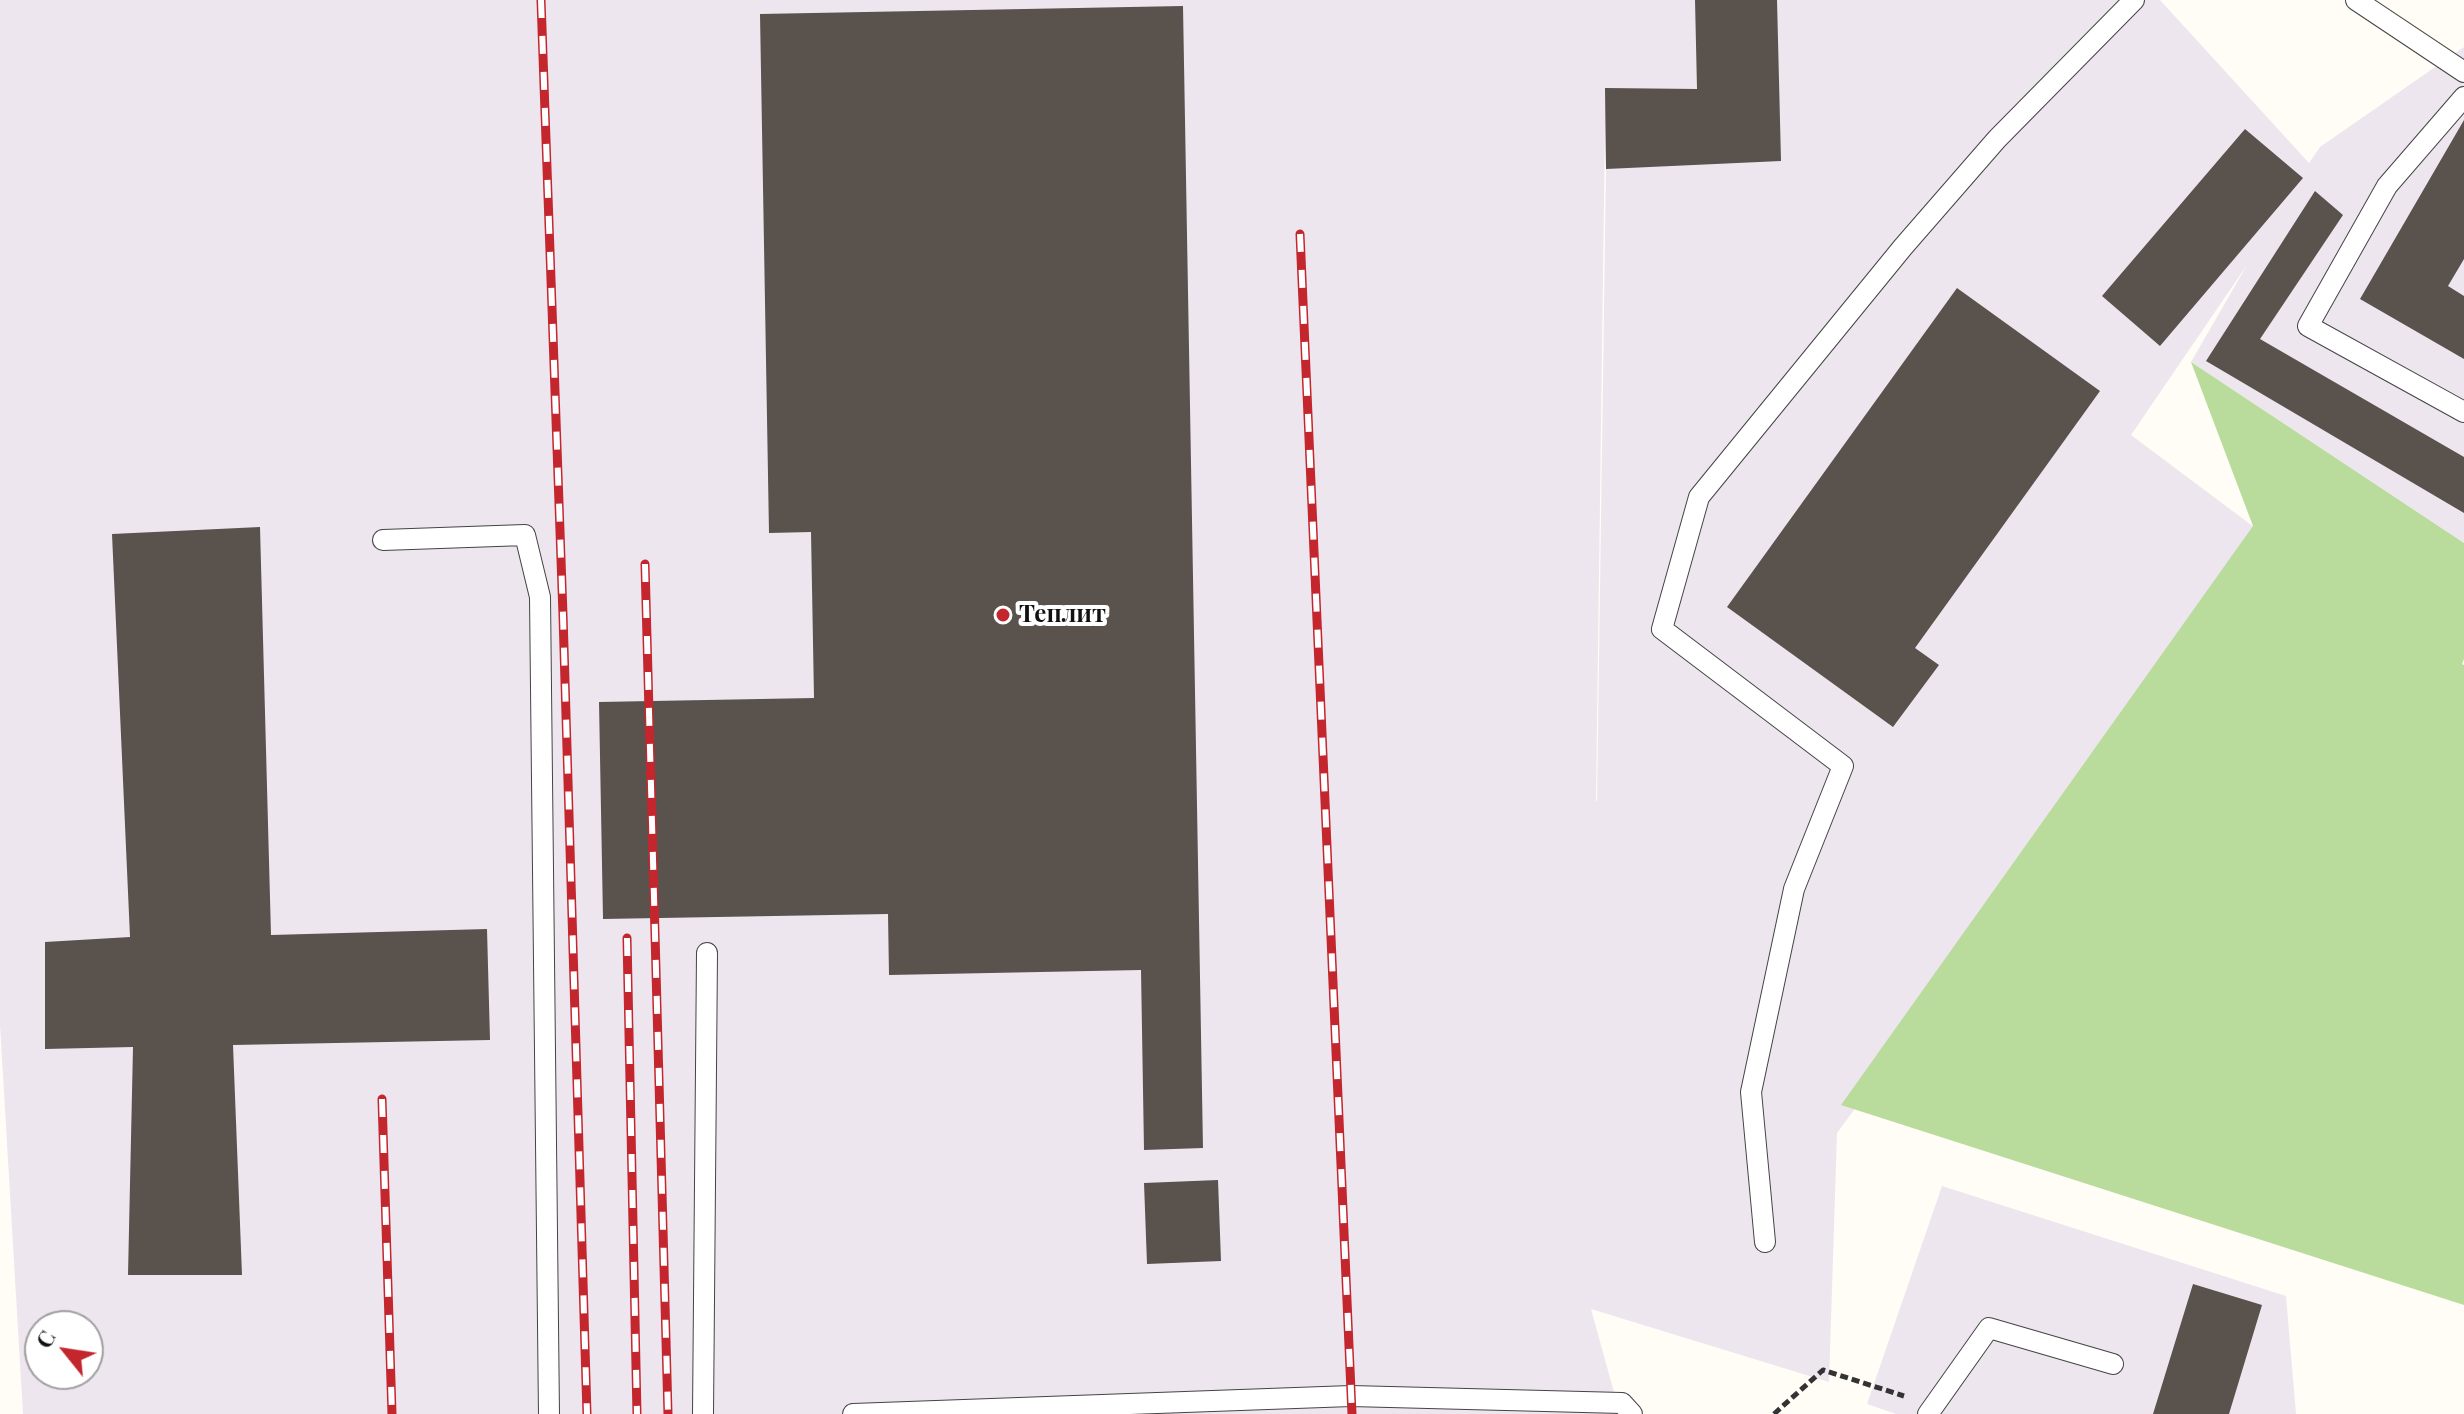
<!DOCTYPE html>
<meta charset="utf-8">
<style>
body{margin:0}
#map{position:relative;width:2464px;height:1414px;overflow:hidden;background:#fffdf5;font-family:"Playfair Display",serif}
canvas{display:block}
.north{position:absolute;left:24px;top:1310px;width:80px;height:80px;box-sizing:border-box;background:#fff;border:2px solid #a0a0a0;border-radius:50%;rotate:300deg;font-size:22px;font-weight:700;line-height:32px;text-align:center;color:#111}
.north::after{content:'';display:block;margin:auto;width:28px;height:36px;background:#c4262e;clip-path:polygon(50% 0,100% 100%,50% 72%,0 100%)}
</style>
<div id="map">
<canvas width="2464" height="1414"></canvas>
<div class="north">С</div>
</div>
<script>
const context = document.querySelector('canvas').getContext('2d');
context.lineJoin = 'round';
function paint(path, color) {
  context.fillStyle = color;
  context.fill(path, 'evenodd');
}
function stroke(path, color, width, dash) {
  context.strokeStyle = color;
  context.lineWidth = width;
  context.lineCap = dash ? 'butt' : 'round';
  context.setLineDash(dash || []);
  context.stroke(path);
}
function label(font, color, halo, rows, align = 'center') {
  context.font = font + ' "Playfair Display",serif';
  context.lineWidth = 8;
  context.setLineDash([]);
  context.textBaseline = 'middle';
  context.strokeStyle = halo;
  context.fillStyle = color;
  for (const [text, x, y, turn = 0] of rows) {
    context.save();
    context.translate(x, y);
    context.rotate((+turn || 0) * Math.PI / 180);
    context.textAlign = isNaN(turn) ? turn : align;
    if (halo) context.strokeText(text, 0, 0);
    context.fillText(text, 0, 0);
    context.restore();
  }
}
paint(new Path2D(`
 M0,0H2160L2309,163L2320,147L2464,47V543L2191,362L2247,265L2131,435L2274,542L1837,1133L1829,1382L1591,1309L1620,1414H23L0,1025ZM1605,123L1606,169L1597,801H1596ZM40,1326H88V1374H40Z
 M1942,1186L2286,1296L2296,1414H1896L1867,1404Z`), '#eee6ef');
paint(new Path2D(`
 M2191,362L2464,543V659L2462,664L2464,665V1305L1841,1105L2253,526Z`), '#b9dc9c');
paint(new Path2D(`
 M1695,0H1777L1781,161L1606,169L1605,88L1697,89Z
 M1183,6L1203,1148L1144,1150L1141,970L889,975L888,914L603,919L599,702L814,698L811,532L769,533L760,14Z
 M2464,120V259L2448,286L2464,296V359L2360,299Z
 M2245,129L2303,178L2160,346L2102,296Z
 M2315,191L2343,215L2260,339L2464,457V513L2206,361Z
 M1957,288L2100,391L1915,648L1939,665L1893,727L1727,607Z
 M260,527L271,935L487,929L490,1040L233,1045L242,1275H128L133,1047L45,1049V942L130,937L112,534Z
 M1218,1180L1221,1261L1147,1264L1144,1183Z
 M2193,1284L2262,1305L2229,1414H2153Z`), '#5a524d');
const service = new Path2D(`
 M2356,0L2464,72
 M2464,97L2387,186L2308,326L2464,412
 M383,540L525,535L540,597L549,1414
 M1765,1242L1751,1092L1794,889L1843,766L1662,629L1699,497L1903,247L1997,139L2134,0
 M703,1414L707,953
 M853,1414L1351,1396L1622,1403L1632,1414
 M1928,1414L1989,1328L2113,1364`);
stroke(service, '#444', 22);
stroke(new Path2D(`
 M1774,1414L1823,1370L1904,1396`), '#333', 5, [8, 4]);
stroke(service, '#fff', 20);
const rail = new Path2D(`
 M541,0L563,615L587,1414
 M1300,234L1352,1414
 M645,564L668,1414
 M627,938L637,1414
 M382,1099L392,1414`);
stroke(rail, '#c4262e', 9);
stroke(rail, '#fff', 6, [18]);
for (const [x, y, r, color] of [
 [1003,615,8,"#c4262e"]
]) {
  const dot = new Path2D();
  dot.arc(x, y, r, 0, 2 * Math.PI);
  context.fillStyle = color;
  context.fill(dot);
  stroke(dot, '#fff', 3);
}
label('bold 24px', '#111', '#fff', [
 ["Теплит",1019,615]
], 'left');
</script>
